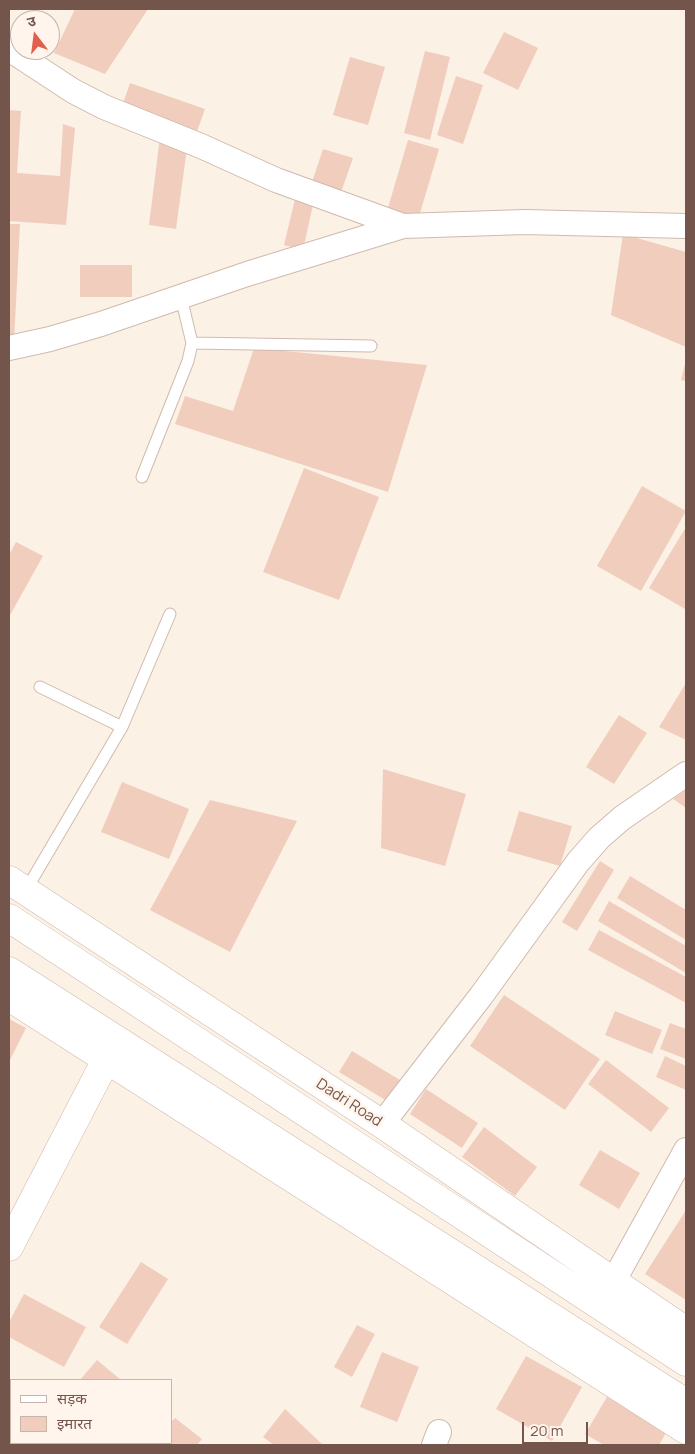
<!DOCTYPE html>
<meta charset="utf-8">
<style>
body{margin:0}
#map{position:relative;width:695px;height:1454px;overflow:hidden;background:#fcf1e5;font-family:Manrope,"Noto Sans Devanagari",sans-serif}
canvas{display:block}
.frame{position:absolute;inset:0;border:10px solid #74554b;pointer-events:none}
.legend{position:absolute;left:10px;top:1379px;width:162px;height:65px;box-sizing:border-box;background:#fff5ec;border:1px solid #c7b5ac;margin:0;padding:6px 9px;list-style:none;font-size:15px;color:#74554b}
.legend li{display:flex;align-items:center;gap:10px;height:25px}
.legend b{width:25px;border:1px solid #c7b5ac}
.north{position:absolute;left:10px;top:10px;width:50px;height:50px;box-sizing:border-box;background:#fff5ec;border:1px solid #c7b5ac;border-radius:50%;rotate:345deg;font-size:14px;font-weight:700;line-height:20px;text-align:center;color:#74554b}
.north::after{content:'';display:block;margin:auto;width:18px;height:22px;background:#e35f4d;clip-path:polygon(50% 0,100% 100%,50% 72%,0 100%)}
.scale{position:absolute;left:522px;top:1422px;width:66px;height:22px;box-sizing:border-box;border:2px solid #74554b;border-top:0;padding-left:6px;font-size:15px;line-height:18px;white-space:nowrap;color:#74554b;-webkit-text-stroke:4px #fff5ec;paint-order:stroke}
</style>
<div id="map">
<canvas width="695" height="1454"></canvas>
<div class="frame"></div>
<ul class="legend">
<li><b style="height:6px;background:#fff"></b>सड़क</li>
<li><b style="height:14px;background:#f1cdbe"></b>इमारत</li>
</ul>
<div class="north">उ</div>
<div class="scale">20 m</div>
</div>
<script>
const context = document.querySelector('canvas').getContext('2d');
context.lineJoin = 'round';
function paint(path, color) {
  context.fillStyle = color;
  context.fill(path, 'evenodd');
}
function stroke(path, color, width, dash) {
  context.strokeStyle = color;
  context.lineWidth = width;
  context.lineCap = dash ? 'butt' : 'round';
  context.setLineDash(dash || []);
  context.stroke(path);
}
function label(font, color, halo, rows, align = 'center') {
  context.font = font + ' Manrope,sans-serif';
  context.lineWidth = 5;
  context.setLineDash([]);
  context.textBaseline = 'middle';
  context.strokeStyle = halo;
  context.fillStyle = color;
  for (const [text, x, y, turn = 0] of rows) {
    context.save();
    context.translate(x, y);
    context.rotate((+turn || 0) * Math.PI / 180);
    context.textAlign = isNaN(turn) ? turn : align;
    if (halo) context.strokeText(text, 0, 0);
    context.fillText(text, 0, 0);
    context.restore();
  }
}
paint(new Path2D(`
 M75,9H148L105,74L54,53Z
 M504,32L538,48L518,90L483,73Z
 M425,51L450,57L430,140L404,133Z
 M350,57L385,67L368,125L333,115Z
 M456,76L483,85L463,144L437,135Z
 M130,83L205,109L195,137L120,112Z
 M9,110L21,111L17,173L60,176L63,124L75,128L66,225L9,221Z
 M160,137L188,141L176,229L149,225Z
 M408,140L439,149L418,220L387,211Z
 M323,149L353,158L339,198L310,188Z
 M296,195L314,200L303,250L284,245Z
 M9,224H20L14,342L9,343Z
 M623,234L686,252V347L611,315Z
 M80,265H132V297H80Z
 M254,348L427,365L388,492L175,424L185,396L233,411Z
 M686,360V381L681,380Z
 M304,468L379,497L339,600L263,572Z
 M642,486L686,511L641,591L597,566Z
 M686,527V606L685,609L649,588Z
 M16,542L43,556L9,617V555Z
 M686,683V740L659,727Z
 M619,715L647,733L614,784L586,767Z
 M383,769L466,794L445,866L381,848Z
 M122,782L189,809L169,859L101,832Z
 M686,790V808L673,799Z
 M210,800L297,821L230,952L150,910Z
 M519,811L572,826L560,866L507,851Z
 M600,861L614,870L577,931L562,922Z
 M630,876L686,910V940L617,898Z
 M609,901L686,946V973L598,921Z
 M599,930L686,977V1003L588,950Z
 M504,995L600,1059L565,1110L470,1046Z
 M615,1011L662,1030L652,1054L605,1035Z
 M9,1019L26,1028L9,1062Z
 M670,1023L686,1029V1059L660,1049Z
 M352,1051L400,1080L387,1101L339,1072Z
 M665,1056L686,1066V1090L656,1077Z
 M606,1060L669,1108L651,1132L588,1084Z
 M426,1089L478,1123L462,1148L410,1114Z
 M484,1127L537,1167L515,1196L462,1157Z
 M600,1150L640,1173L619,1209L579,1185Z
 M686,1210V1300L645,1274Z
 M141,1262L168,1279L127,1344L99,1327Z
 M24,1294L86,1327L64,1367L9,1337V1322Z
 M357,1325L375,1334L352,1377L334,1367Z
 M382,1352L419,1367L397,1422L360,1407Z
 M526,1356L582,1387L552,1441L496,1409Z
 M97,1360L121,1380H80Z
 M607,1397L667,1431L659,1445H604L585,1434Z
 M285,1409L323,1445H274L263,1437Z
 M175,1418L202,1439L197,1445H153L155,1443H171V1422Z
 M96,1443H148L146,1445H94Z`), '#f1cdbe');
const lane = new Path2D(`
 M192,343L371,346
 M142,477L188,361L192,343L181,297
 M40,687L122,727
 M26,890L122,727L170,614`);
const street = new Path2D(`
 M9,49L73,91L104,107L201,146L276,180L403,226
 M9,348L50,339L101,324L247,274L403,226L525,222L686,226
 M382,1124L481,996L578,862L599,838L622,818L686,774
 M613,1282L686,1150
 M9,1400L11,1402
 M61,1443L65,1445
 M434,1445L439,1432`);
const secondary = new Path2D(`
 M9,880L382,1124L686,1331
 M9,918L686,1362
 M9,971L686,1403
 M9,997L686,1430
 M9,1247L106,1060`);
stroke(lane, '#cfbaaf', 13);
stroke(street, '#cfbaaf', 26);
stroke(secondary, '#d2b9ac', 29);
stroke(lane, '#fff', 11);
stroke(street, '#fff', 24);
stroke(secondary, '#fff', 28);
label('15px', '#74554b', '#fff5ec', [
 ["Dadri Road",349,1103,33]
]);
</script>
